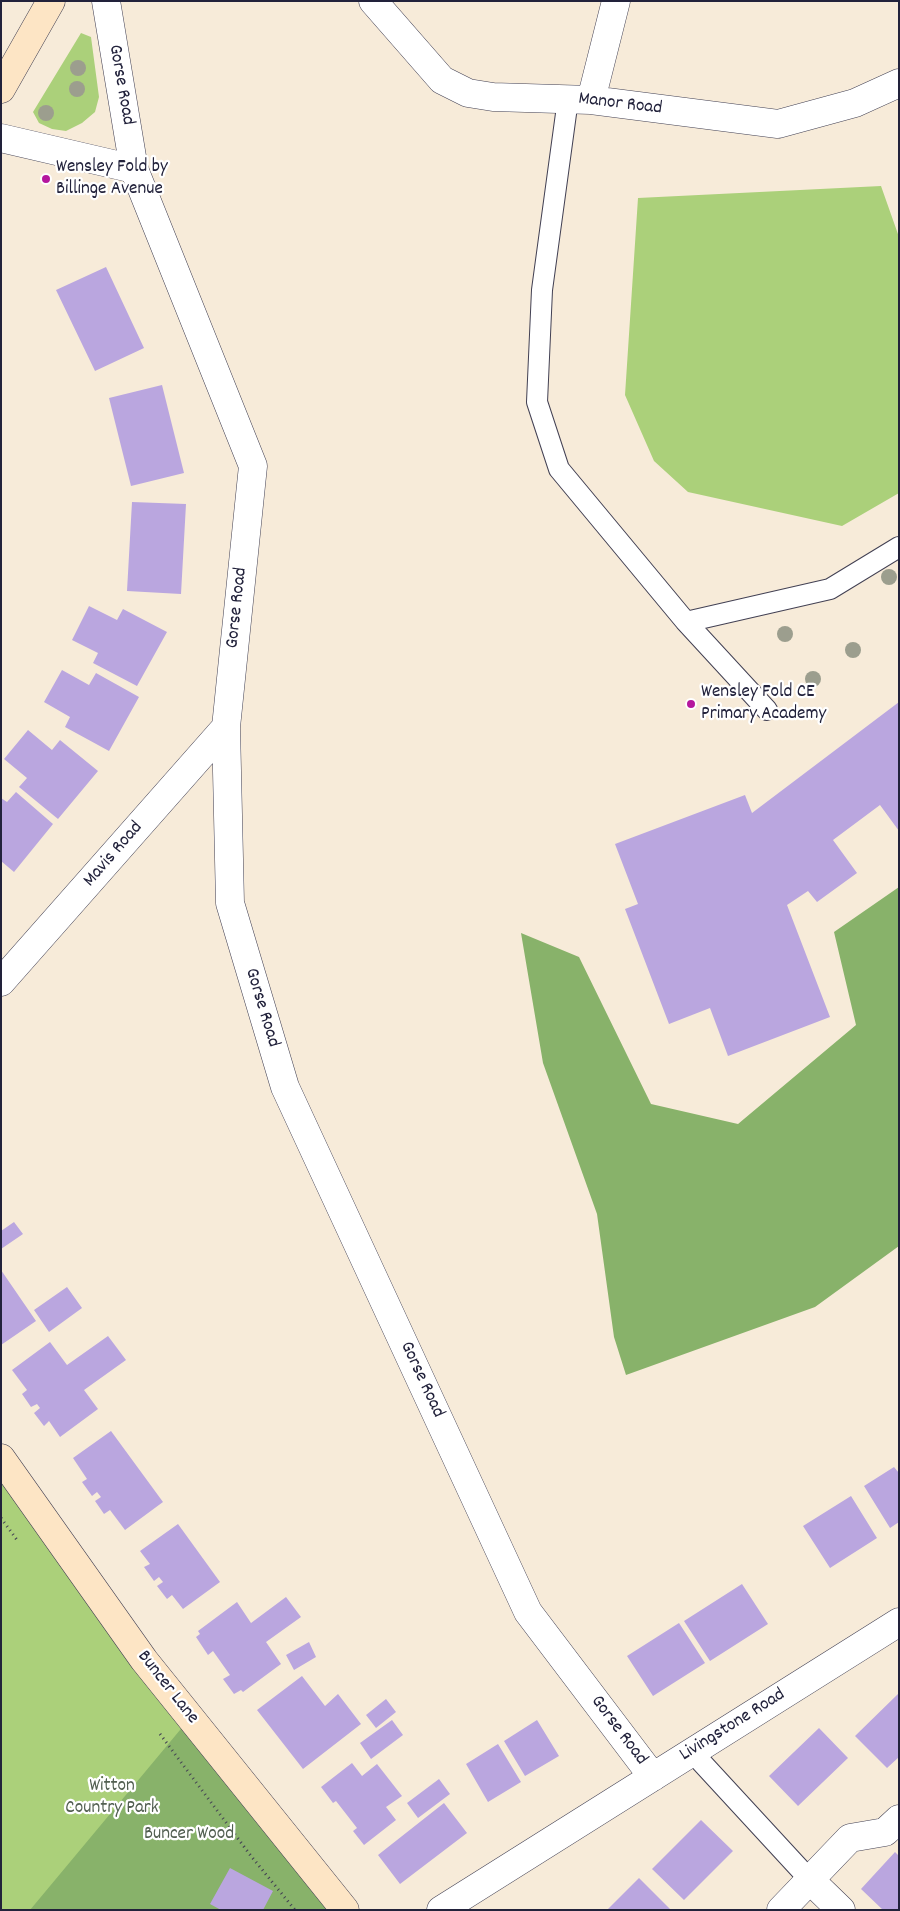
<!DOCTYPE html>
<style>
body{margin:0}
#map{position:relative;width:900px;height:1911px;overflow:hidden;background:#f7ebd9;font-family:Dekko,sans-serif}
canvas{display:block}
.frame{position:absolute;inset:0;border:2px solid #22223b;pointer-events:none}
</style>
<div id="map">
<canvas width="900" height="1911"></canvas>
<div class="frame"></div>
</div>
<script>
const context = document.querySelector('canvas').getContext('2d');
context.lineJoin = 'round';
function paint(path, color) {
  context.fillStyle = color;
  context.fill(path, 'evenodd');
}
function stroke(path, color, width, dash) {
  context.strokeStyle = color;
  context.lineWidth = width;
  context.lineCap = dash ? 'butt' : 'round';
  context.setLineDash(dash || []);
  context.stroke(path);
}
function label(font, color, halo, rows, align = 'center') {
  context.font = font + ' Dekko,sans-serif';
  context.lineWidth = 4.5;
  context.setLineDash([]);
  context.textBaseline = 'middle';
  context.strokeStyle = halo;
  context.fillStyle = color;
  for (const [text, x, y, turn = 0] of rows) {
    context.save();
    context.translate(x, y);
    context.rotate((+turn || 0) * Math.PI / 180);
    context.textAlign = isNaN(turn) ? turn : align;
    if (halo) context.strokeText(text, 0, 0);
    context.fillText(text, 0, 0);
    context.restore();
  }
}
paint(new Path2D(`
 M81,33L91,37L99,97L95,112L82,123L66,131L52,129L39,123L33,112Z
 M881,186L899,237V493L842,526L688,492L654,461L625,395L638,198Z
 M1,1458L345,1910H1Z`), '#abd07a');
paint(new Path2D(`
 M899,887V1246L815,1307L626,1375L614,1337L597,1214L543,1063L521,933L579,957L651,1104L738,1124L856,1025L834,932Z
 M190,1718L345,1910H30Z`), '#88b26a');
paint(new Path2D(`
 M106,267L144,348L95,371L56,290Z
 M162,385L184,473L131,486L109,398Z
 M132,502L186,504L181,594L127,591Z
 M89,606L117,620L123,609L167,632L137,686L93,663L98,653L72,640Z
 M62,670L89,685L96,673L139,697L109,751L65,727L70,717L44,702Z
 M899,702V831L880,805L833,840L857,873L817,902L808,891L787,905L830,1017L728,1056L710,1008L669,1024L625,909L638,904L615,844L745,795L752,813Z
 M28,730L52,750L60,740L98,771L58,819L19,787L27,778L4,759Z
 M16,792L53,824L14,872L1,861V798L7,802Z
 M14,1222L23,1234L1,1249V1231Z
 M1,1270L36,1321L1,1345Z
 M67,1287L82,1308L49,1332L34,1310Z
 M108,1336L126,1360L84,1390L98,1409L60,1437L49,1421L44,1426L34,1413L40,1408L37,1404L31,1407L22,1394L27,1390L12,1370L50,1342L67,1365Z
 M111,1431L163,1502L125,1530L110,1510L104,1514L95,1501L101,1497L97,1492L92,1496L82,1482L87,1479L73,1458Z
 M894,1467L899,1473V1522L890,1528L864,1486Z
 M851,1496L877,1538L830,1568L803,1526Z
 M178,1524L220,1582L183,1609L172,1595L167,1599L157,1586L163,1582L159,1577L154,1581L144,1567L150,1564L140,1551Z
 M742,1584L768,1624L710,1661L684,1621Z
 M286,1597L301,1617L266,1642L281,1664L243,1692L241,1690L234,1694L223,1679L230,1675L213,1651L208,1655L196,1637L200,1634L198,1631L237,1602L251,1623Z
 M679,1623L705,1663L653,1696L627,1656Z
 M309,1642L316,1657L294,1670L286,1655Z
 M302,1676L325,1706L338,1694L361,1724L303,1769L257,1710Z
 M899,1693V1757L887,1768L855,1736Z
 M386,1699L396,1712L376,1728L366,1715Z
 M392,1720L403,1735L371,1759L360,1743Z
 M537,1720L559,1756L525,1776L504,1741Z
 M819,1728L848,1758L798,1806L769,1776Z
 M498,1744L521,1782L488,1802L466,1764Z
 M352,1763L362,1776L377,1764L402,1796L386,1807L396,1820L364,1845L353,1831L357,1828L336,1801L333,1803L321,1787Z
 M439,1779L450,1794L418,1818L407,1803Z
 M444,1803L467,1833L400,1884L378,1855Z
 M701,1820L733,1851L684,1900L652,1869Z
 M895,1852L899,1856V1910H883L861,1889Z
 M230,1868L273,1891L263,1910H221L210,1904Z
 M639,1878L670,1909L669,1910H607Z`), '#baa6df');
const lane = new Path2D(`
 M568,99L542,290L537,402L559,469L686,622L767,710
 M686,622L830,589L899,547
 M692,1752L810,1880`);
const street = new Path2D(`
 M106,1L134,169L253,466L226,727L230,903L285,1087L528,1612L653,1777
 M373,1L442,80L468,93L493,97L591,100L778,124L855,103L899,83
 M591,100L616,1
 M1,138L134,169
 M1,982L226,727
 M810,1880L841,1910
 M441,1910L899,1622
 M781,1910L850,1838L885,1832L899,1819`);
const secondary = new Path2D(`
 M1,89L51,1
 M1,1458L144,1660L345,1910`);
stroke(lane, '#424053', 22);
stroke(street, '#424053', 29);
stroke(secondary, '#424053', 29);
stroke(new Path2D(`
 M1,1518L17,1540
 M160,1734L251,1856L295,1910`), '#424053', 3, [1, 4]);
stroke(lane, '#fff', 20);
stroke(street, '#fff', 28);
stroke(secondary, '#fde5c5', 28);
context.fillStyle = '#9c9e8e';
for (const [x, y] of [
 [78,68],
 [77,89],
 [46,113],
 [889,577],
 [785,634],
 [853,650],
 [813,679]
]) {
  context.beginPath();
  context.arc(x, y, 8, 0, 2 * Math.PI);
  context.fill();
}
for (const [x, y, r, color] of [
 [46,179,5,"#b5179e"],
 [691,704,5,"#b5179e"]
]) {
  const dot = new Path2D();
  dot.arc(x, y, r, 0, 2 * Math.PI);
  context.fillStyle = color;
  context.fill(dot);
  stroke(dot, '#fff', 2);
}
label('19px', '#22223b', '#fff', [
 ["Gorse Road",120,85,80],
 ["Manor Road",620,105,7],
 ["Gorse Road",238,608,-84],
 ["Mavis Road",114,855,-49],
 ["Gorse Road",261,1008,73],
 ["Gorse Road",421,1380,65],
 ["Buncer Lane",167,1688,52],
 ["Livingstone Road",733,1726,-32],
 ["Gorse Road",618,1731,53]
]);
label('19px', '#22223b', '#fff', [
 ["Wensley Fold by",56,168],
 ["Billinge Avenue",56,190],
 ["Wensley Fold CE",701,693],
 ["Primary Academy",701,715]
], 'left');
label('19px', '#525f51', '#fff', [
 ["Witton",112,1787],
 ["Country Park",112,1809],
 ["Buncer Wood",189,1835]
]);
</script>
